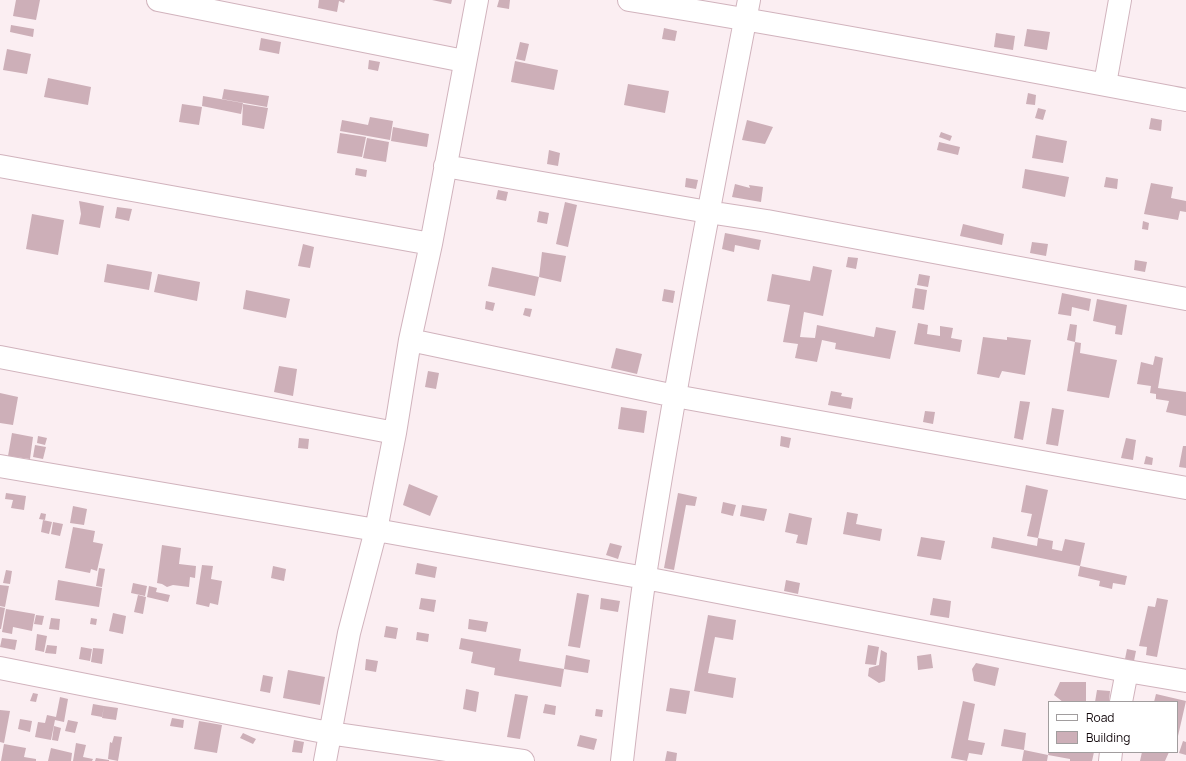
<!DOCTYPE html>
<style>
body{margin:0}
#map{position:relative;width:1186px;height:761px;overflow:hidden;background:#fbeef2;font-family:Manrope,sans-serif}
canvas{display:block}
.legend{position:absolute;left:1048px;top:701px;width:130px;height:52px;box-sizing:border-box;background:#fff;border:1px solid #a19d9e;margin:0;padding:5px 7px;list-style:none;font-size:12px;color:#13090d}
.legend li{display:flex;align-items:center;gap:8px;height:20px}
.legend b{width:20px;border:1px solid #a19d9e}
</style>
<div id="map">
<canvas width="1186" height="761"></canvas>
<ul class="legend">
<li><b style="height:5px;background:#fff"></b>Road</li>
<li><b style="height:11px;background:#cdafb8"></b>Building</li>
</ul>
</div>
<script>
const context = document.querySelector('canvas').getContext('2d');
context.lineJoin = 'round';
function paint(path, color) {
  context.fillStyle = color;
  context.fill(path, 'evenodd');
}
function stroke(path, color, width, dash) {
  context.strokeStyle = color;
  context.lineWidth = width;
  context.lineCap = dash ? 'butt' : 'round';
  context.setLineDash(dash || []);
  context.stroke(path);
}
paint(new Path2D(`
 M16,0H40L36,20L13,16Z
 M319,0H345L344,3L339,1L337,12L318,8Z
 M432,0H452L451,4Z
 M499,0H510L509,9L497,7Z
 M11,25L34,29L33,37L10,32Z
 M664,28L677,31L675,41L662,39Z
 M1027,29L1050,32L1047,50L1024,46Z
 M996,33L1015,36L1013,50L994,47Z
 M261,38L281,42L279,54L259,50Z
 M520,42L529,44L525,61L516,59Z
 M7,49L31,54L27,74L3,70Z
 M369,60L380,62L378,71L368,69Z
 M515,61L558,70L554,90L511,82Z
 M48,78L91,87L88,105L44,97Z
 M628,84L669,91L665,113L624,105Z
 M224,89L269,96L267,107L222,99Z
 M1028,93L1036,95L1035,105L1026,104Z
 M203,96L243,103L241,114L202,106Z
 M182,104L202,107L199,125L179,122Z
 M243,104L268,108L264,129L242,125Z
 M1038,108L1046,110L1043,120L1035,118Z
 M370,117L393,121L390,140L340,131L342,120L368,125Z
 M1151,118L1162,120L1161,131L1149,129Z
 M747,120L773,127L765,144L742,140Z
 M393,127L429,134L427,147L391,141Z
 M941,132L952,136L950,141L939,137Z
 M340,133L366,137L362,157L337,153Z
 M1036,135L1067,141L1063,163L1032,158Z
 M367,138L389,142L386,162L363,158Z
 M939,142L960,147L958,155L937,150Z
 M549,150L560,153L558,166L547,164Z
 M356,168L367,170L366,177L355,175Z
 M1025,169L1069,177L1065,197L1022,188Z
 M1106,177L1118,179L1117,189L1104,187Z
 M686,178L698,180L696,189L685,187Z
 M1151,183L1173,187L1171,198L1186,201V212L1180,211L1178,220L1144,214Z
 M735,184L750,188L749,185L763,187L761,202L732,197Z
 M498,190L508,192L506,201L496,199Z
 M79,201L104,206L100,228L79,224L81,214Z
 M565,202L577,205L568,247L556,244Z
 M117,207L132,209L129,221L115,218Z
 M539,211L549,213L547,224L537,222Z
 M32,214L64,220L58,255L26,249Z
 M1143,221L1149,223L1148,230L1142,229Z
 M963,224L1004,234L1002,245L960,236Z
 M725,233L761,240L759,250L735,245L734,252L722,249Z
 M1032,242L1048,244L1046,256L1030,253Z
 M303,244L314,247L310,268L298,266Z
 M542,252L566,256L561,282L539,277L535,296L488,286L492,267L539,277Z
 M848,257L858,258L856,269L846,267Z
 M1135,260L1147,262L1145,272L1134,270Z
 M107,264L152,272L149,290L104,282Z
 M813,266L832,270L823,316L804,312L800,337L815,338L817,325L874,337L876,327L896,331L890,359L835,349L836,343L822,340L817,362L795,358L798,344L783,342L790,305L767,301L772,274L810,281Z
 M158,274L200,282L197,301L154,292Z
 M919,274L930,276L928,287L917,285Z
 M915,288L927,290L924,310L912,308Z
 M664,289L675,291L673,303L662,301Z
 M246,290L290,299L286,318L243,309Z
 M1062,293L1091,299L1089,311L1072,307L1071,316L1058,314Z
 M1097,299L1127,305L1122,335L1115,334L1116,326L1093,321Z
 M486,301L495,303L493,311L485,309Z
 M525,308L532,309L530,317L523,315Z
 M918,323L928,325L927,334L940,336V326L953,328L951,338L962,340L960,352L914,344Z
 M1070,324L1077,325L1075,342L1067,340Z
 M983,337L1007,340V337L1031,340L1025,375L1002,371L999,378L977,374Z
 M1075,342L1081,343L1080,353L1117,360L1109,398L1067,391Z
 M616,348L642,354L637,374L611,368Z
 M1155,356L1163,358L1158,388L1186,392V416L1166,412L1169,401L1156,399V394L1150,393L1151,386L1137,384L1141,362L1153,365Z
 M279,366L297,369L293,396L274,392Z
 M428,371L439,373L436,389L425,387Z
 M831,391L842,393L841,396L853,398L851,409L828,405Z
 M0,393L18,397L13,425L0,423Z
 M1020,401L1030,402L1023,440L1014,438Z
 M621,407L647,411L644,433L618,429Z
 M1052,408L1064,410L1058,446L1046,444Z
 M925,411L935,412L933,424L923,422Z
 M12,433L33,437L30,459L8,456Z
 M38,436L47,438L45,445L37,443Z
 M781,436L791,438L789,448L780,446Z
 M299,438L309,439L308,449L298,448Z
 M1126,438L1136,440L1133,460L1121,458Z
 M35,445L46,447L43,459L33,457Z
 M1183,446H1186V468L1179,467Z
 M1146,456L1153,458L1152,465L1144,464Z
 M409,484L438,496L430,516L403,505Z
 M1026,485L1048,490L1038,538L1053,541L1052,549L1062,551L1065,539L1085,543L1080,566L1127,576L1125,585L1113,583L1112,589L1099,586L1100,581L1078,576L1080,566L991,548L993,537L1037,546L1038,538L1027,536L1032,514L1021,512Z
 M6,493L26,496L24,510L11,508L13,500L5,499Z
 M678,493L697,497L695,506L686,505L674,570L664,568Z
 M723,502L736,505L733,516L721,513Z
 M742,505L767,509L764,521L740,516Z
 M73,506L87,509L84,525L70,523Z
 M847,512L858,514L856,524L882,529L880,541L843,534Z
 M41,513L46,514L45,520L39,519Z
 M789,513L812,518L807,545L796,543L798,535L785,532Z
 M43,520L52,522L49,534L41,532Z
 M53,522L63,524L60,536L51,534Z
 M73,527L95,531L93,542L103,544L97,571L91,569L90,573L65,568Z
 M921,537L945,541L941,560L917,556Z
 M610,543L622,546L618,559L606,555Z
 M162,545L181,548L179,564L196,566L195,578L190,577L189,587L173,585L167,587L162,584L157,583Z
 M417,563L437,567L435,578L415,574Z
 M202,565L213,566L211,579L222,581L218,605L210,603L209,607L196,604Z
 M273,566L286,569L284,581L271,578Z
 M99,568L105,569L102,587L96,586Z
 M6,570L12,571L10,584L3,583Z
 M58,580L102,588L99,607L55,600Z
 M786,580L800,583L798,594L784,591Z
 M133,583L147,586L145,596L131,593Z
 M0,585L9,586L5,607L0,606Z
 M149,586L157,588L156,592L170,595L168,602L147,597Z
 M577,593L589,595L580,648L568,646Z
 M138,595L146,597L143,614L134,612Z
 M421,598L436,600L434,612L419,609Z
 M601,598L620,601L618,612L600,609Z
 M933,598L951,601L949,618L930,615Z
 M1157,598L1168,600L1157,657L1146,655L1147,647L1139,646L1148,606L1155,607Z
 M0,607L5,608L1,629H0Z
 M6,609L35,614L32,631L13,627L12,634L2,632Z
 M113,613L126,616L123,634L109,631Z
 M36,615L44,616L42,625L34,624Z
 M708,615L736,620L733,640L715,637L708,673L736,678L733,698L694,691Z
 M51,618L60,619L59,630L49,629Z
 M91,618L97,619L96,625L90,624Z
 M469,619L488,622L486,632L468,629Z
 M386,626L398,628L396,639L384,637Z
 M417,632L429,634L428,642L416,640Z
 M37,634L47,636L44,652L35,650Z
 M2,638L17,640L15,650L0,647Z
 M461,638L521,649L519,661L564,669L561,687L494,675L495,668L471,663L473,652L459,649Z
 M47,645L57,646L56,654L45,653Z
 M868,645L879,647L876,665L865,664Z
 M81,647L92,649L90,661L79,659Z
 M93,648L104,649L102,664L91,662Z
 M1127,649L1136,651L1134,661L1125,659Z
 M881,650L887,653L885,681L879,683L868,676L869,668L879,665Z
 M931,654L933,668L918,670L917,656Z
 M566,655L590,660L588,673L564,669Z
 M366,659L378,661L376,672L365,670Z
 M976,663L999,668L995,686L974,681L972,669Z
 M288,670L325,677L320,705L283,698Z
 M263,675L273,677L270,693L260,691Z
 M1060,682H1086V702H1063L1054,695Z
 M670,688L690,691L686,714L666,711Z
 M466,689L479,692L476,712L463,709Z
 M1097,690L1110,691L1109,702H1095Z
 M33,693L38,694L36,702L30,701Z
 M515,694L528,696L520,739L507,737Z
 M1156,694L1186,701L1178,736L1177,702H1154Z
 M60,697L68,699L64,722L55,720L51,740L35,737L38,722L45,723L47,715L56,717Z
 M963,701L975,704L968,740L985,743L982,755L969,753L967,761L951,758Z
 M93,704L104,706L102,717L91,715Z
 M545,704L556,706L555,715L543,713Z
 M104,706L118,708L116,720L102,718Z
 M596,709L603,710L602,717L595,716Z
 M0,710L10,711L4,743L0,742Z
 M172,718L184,720L183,728L170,726Z
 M20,719L32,721L30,732L18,729Z
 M68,720L78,722L75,733L65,731Z
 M199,721L222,725L217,753L194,749Z
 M54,726L61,728L58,741L52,740Z
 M1004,729L1026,733L1024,750L1001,746Z
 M243,733L256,739L253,744L240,738Z
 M580,735L597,739L594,750L577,746Z
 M114,736L122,737L118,761L108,759L110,742L112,743Z
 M294,740L304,742L302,753L292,752Z
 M1183,741L1186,742V755L1179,753Z
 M76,743L86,745L83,757L93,759L92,761H73Z
 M4,744L26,748L24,757L36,759V761H1Z
 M51,748L72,753L71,761H48Z
 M1024,750L1048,755L1049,752H1094L1092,761H1070V759L1048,755L1047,761H1022Z
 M667,751L677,753L676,761H665Z
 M1142,752H1169L1165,761H1140Z
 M96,758L109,760V761H95Z`), '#cdafb8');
const minor = new Path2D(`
 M158,0L464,61
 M629,0C815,30 1000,65 1186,100
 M1105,84L1120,0
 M0,166L431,244
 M445,166L708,212L767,221L1186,299
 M410,340L675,396L1186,488
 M0,357L395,433
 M0,466L376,530L645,578L1127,671L1186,681
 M0,668L329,733L523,761
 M1121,702L1127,671
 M325,761L349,633L376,530L395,433L410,340L431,244L477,0
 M622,761C629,699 636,638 645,576C675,383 712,192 749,0
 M1110,761L1111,752`);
stroke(minor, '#d1b3bd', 24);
stroke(minor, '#fff', 22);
</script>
